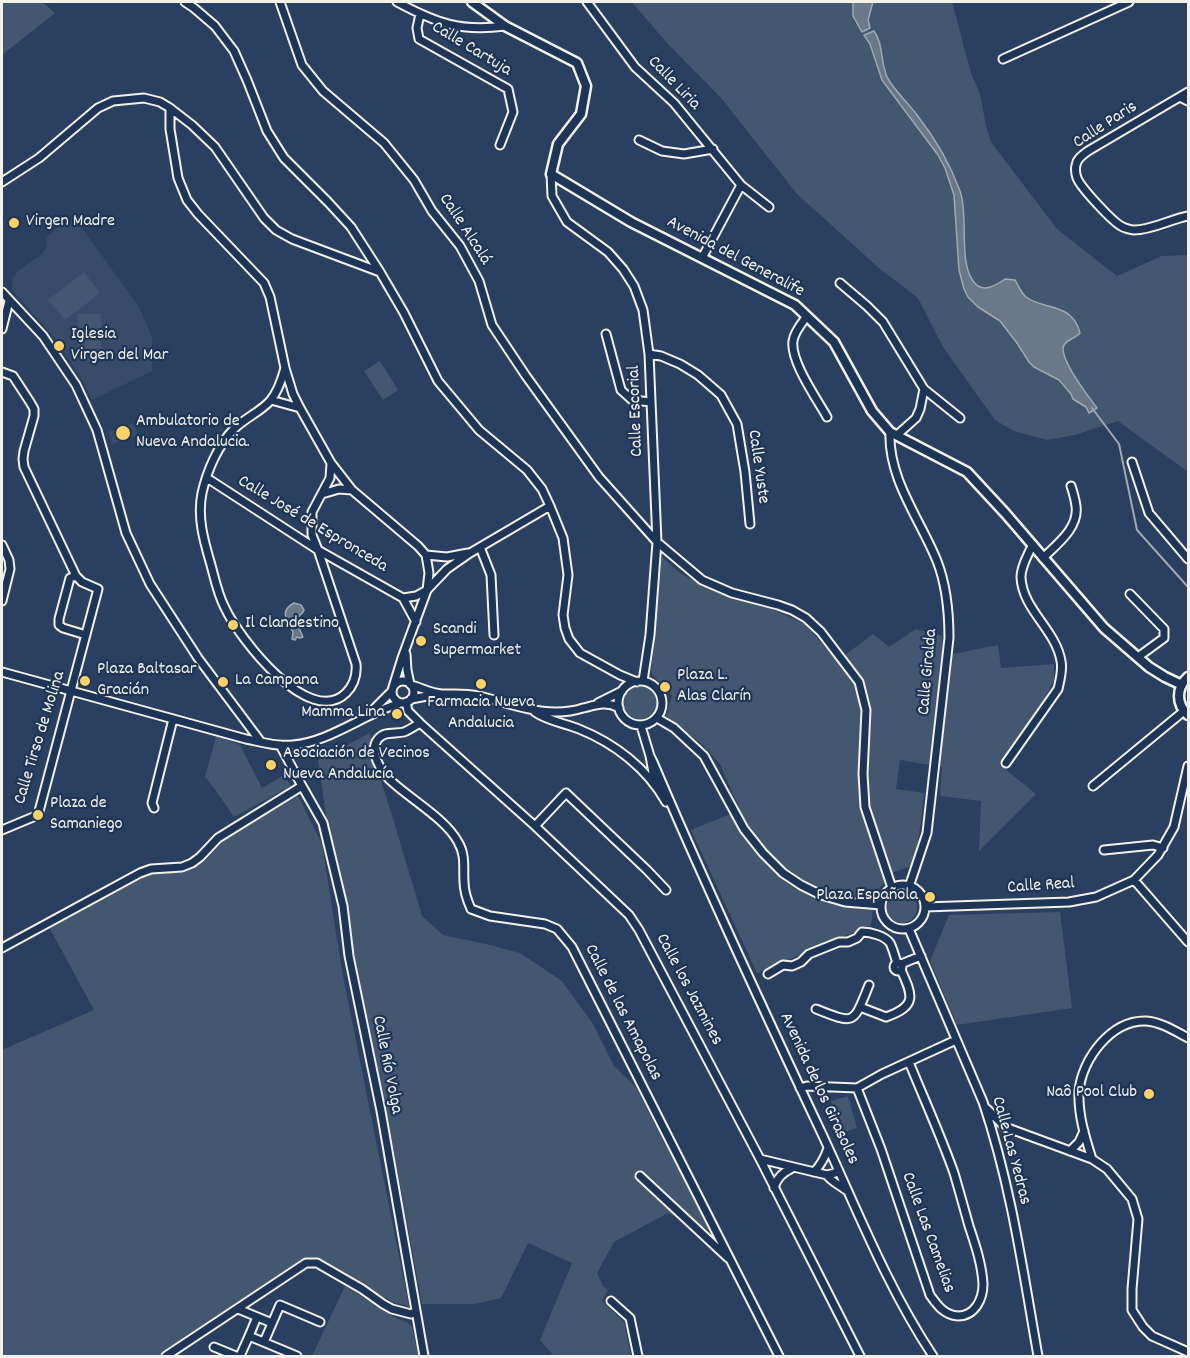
<!DOCTYPE html>
<meta charset="utf-8">
<style>
body{margin:0}
#map{position:relative;width:1190px;height:1358px;overflow:hidden;background:#2a4060;font-family:Dekko,sans-serif}
canvas{display:block}
.frame{position:absolute;inset:0;border:3px solid #f4f1e8;pointer-events:none}
</style>
<div id="map">
<canvas width="1190" height="1358"></canvas>
<div class="frame"></div>
</div>
<script>
const context = document.querySelector('canvas').getContext('2d');
context.lineJoin = 'round';
function paint(path, color) {
  context.fillStyle = color;
  context.fill(path, 'evenodd');
}
function stroke(path, color, width, dash) {
  context.strokeStyle = color;
  context.lineWidth = width;
  context.lineCap = dash ? 'butt' : 'round';
  context.setLineDash(dash || []);
  context.stroke(path);
}
function label(font, color, halo, rows, align = 'center') {
  context.font = font + ' Dekko,sans-serif';
  context.lineWidth = 4.5;
  context.setLineDash([]);
  context.textBaseline = 'middle';
  context.strokeStyle = halo;
  context.fillStyle = color;
  for (const [text, x, y, turn = 0] of rows) {
    context.save();
    context.translate(x, y);
    context.rotate((+turn || 0) * Math.PI / 180);
    context.textAlign = isNaN(turn) ? turn : align;
    if (halo) context.strokeText(text, 0, 0);
    context.fillText(text, 0, 0);
    context.restore();
  }
}
paint(new Path2D(`
 M64,221H77L139,307L152,337V371L92,400L82,379L53,336L13,291L12,280L18,271L42,254L46,248L47,237Z
 M134,423L138,435L112,444L108,432L121,427L123,432H125L124,426Z`), '#374c69');
paint(new Path2D(`
 M2,2H42L55,13L2,55Z
 M632,2H952L971,73L980,94L986,126L991,142L1057,229L1117,276L1162,256L1188,255V472L1118,421L1075,435L1047,440L1014,431L995,420L943,347L918,298L880,269L797,194L722,99L666,42Z
 M84,272L100,293L65,320L48,300Z
 M77,314H101V361H78Z
 M380,361L398,390L383,400L364,371Z
 M662,557L680,573L715,592L767,607L805,624L837,661L873,634L889,647L916,629L942,636L943,656L998,645L1001,668L1054,664V680L1046,696L1000,765L1036,794L979,851L981,801L940,796L942,767L900,760L896,789L924,793L921,822L914,865L894,872L875,893L871,925L757,973L691,830L740,810L720,764L702,744L666,716L672,696L651,673Z
 M623 704a17 17 0 1 1 34 0a17 17 0 1 1-34 0Z
 M370,733L377,769L392,815L422,916L443,935L490,945L520,953L562,981L593,1024L614,1066L635,1086L710,1231L668,1213L614,1242L597,1273L603,1286L608,1290L602,1301L624,1322L631,1356H554L540,1340L572,1263L528,1243L501,1298L474,1304H422L392,1141L328,828L318,760Z
 M216,736L240,745L262,788L284,775L291,786L234,817L214,788L205,777Z
 M298,796L322,844L342,971L409,1306L395,1303L314,1259H306L161,1355L156,1356H2V1050L94,1010L49,927L147,875L188,870L202,863L225,839Z
 M887 908a15 15 0 1 1 30 0a15 15 0 1 1-30 0Z
 M1060,912L1072,1008L957,1025L930,961L949,915Z
 M848,1096L857,1128L841,1133L831,1101Z
 M345,1286L396,1318L407,1322L412,1327L418,1356H312Z`), '#445771');
const water = new Path2D(`
 M853,2H873L868,20L870,28L862,32L853,16Z
 M874,31C884,45 880,64 888,79C896,92 908,103 917,115C935,138 950,164 960,191C969,216 958,260 973,281C982,294 995,286 1005,279L1015,280C1018,285 1021,293 1026,297C1045,311 1072,302 1080,333C1076,338 1068,339 1064,345C1057,357 1089,397 1097,408L1089,413L1086,407L1073,399L1071,394L1059,380L1034,367L1029,362L1017,343L1000,321L978,307L968,297L964,289L959,270L954,195L945,168L938,155L882,80L870,44L864,35Z
 M294,603L301,605L304,610C303,615 297,615 296,621L303,637L300,638L297,637L295,640L292,639L293,632C288,621 278,612 294,603Z`);
paint(water, '#6a788a');
stroke(water, '#a1a8b0', 1.5);
stroke(new Path2D(`
 M1092,408L1119,444L1137,530L1188,587`), '#a1a8b0', 2);
const minor = new Path2D(`
 M185,2L194,8L215,26L234,51L247,80L267,131L284,158L328,202L351,227L380,272L404,313L438,381L479,430L527,470L542,489L550,506L563,538L568,575L563,615L565,628L569,639L580,653L620,675L637,682
 M280,2L302,65L323,91L384,143L414,180L432,211L460,246L479,281L492,325L526,376L599,477L657,542L702,580L732,593L778,605L792,610L806,618L821,632L859,682L866,710L863,774L865,807L892,888
 M397,2C436,23 460,32 505,26
 M587,2L635,67L674,103L741,185L769,207
 M420,14L417,28L419,39L508,89L513,112L500,145
 M1003,59L1129,2
 M1188,92L1088,151C1083,155 1077,158 1076,165C1075,169 1076,175 1077,178C1081,188 1112,221 1121,226C1124,228 1131,230 1134,230C1152,230 1171,219 1188,216
 M1180,97L1188,101
 M170,108V129L178,178L187,200L198,214L264,283L270,297L285,368L293,394L300,408L331,463L352,490L418,546L426,555
 M639,140L662,151L684,154L713,149
 M551,174L552,196L567,222L608,252L623,269L634,286L643,310L649,354L657,542L650,635L643,681
 M2,182L39,158L98,108L113,101L144,98L160,102L170,108L192,125L215,147L264,218L276,230L292,239L380,272
 M702,258L741,185
 M840,283L867,306L883,322L924,389L960,418
 M2,292L43,336L76,385L97,430L126,533L150,584L198,658L261,742
 M807,316C802,323 794,332 793,341C790,361 817,399 827,417
 M2,329L9,301
 M606,334L621,390L632,400L651,402
 M649,354L661,356L680,364L698,375L721,395L737,424L745,472L750,524
 M285,368C282,379 278,392 270,401C260,412 245,418 234,429C218,445 207,471 202,493C197,518 204,541 211,565C215,580 218,595 225,608C239,638 309,729 346,693C354,685 357,675 356,664L318,550L312,535V512L330,478L331,463
 M2,372L13,376L30,402L34,409V416L24,451L23,459L24,467L76,576L82,582L98,589L38,815L2,830
 M271,400L300,408
 M890,432C888,479 920,519 937,561C946,584 949,614 949,638L927,833L909,887
 M897,435L916,418L920,409L924,389
 M1132,462L1149,513L1188,559
 M207,478L318,550L403,598
 M322,494L339,489L352,490
 M2,545L9,560L10,569L2,601
 M480,547L491,575L494,635
 M426,555L447,557L468,553
 M1043,558C1057,544 1079,528 1076,506C1075,499 1073,492 1071,486
 M76,576L70,578L59,619V625L63,628L86,635
 M1130,594L1164,629V638L1138,657
 M403,598L416,596L427,590L447,569L470,553L550,506
 M403,598L416,622
 M406,654L407,670L410,684
 M2,672L246,739C261,742 277,747 293,745C330,742 365,713 401,703
 M618 703a22 22 0 1 1 44 0a22 22 0 1 1-44 0Z
 M392 692a11 11 0 1 1 22 0a11 11 0 1 1-22 0Z
 M411,685C422,688 431,693 442,694C455,694 466,693 479,696C505,702 529,712 556,712C565,712 574,711 583,708C596,705 606,701 619,708
 M393,687L402,658L427,590L429,573L426,555
 M411,699L438,694
 M406,702L408,711L420,723L535,826L629,915L639,930L760,1159L860,1356
 M598,703L622,691
 M535,712C548,721 564,723 579,729C614,743 647,768 666,802
 M370,713L392,691
 M657,718L674,728L704,756L744,829L763,853L783,873L801,885L821,895L845,902L881,905
 M420,723C415,726 409,730 404,732C395,734 384,731 378,739C368,751 381,771 390,780C410,799 446,819 458,842C466,855 463,868 464,882C464,892 467,900 471,909L490,916L545,924L557,929L572,947L779,1356
 M641,726L650,756L655,784
 M650,756L653,762C706,887 764,1011 822,1134C857,1209 887,1287 933,1356
 M1006,763L1058,689C1060,680 1063,670 1061,661C1056,630 1022,609 1021,577C1021,566 1028,555 1032,546
 M302,786L323,823L343,906L349,956L381,1111L424,1356
 M1093,786L1184,711
 M154,808L152,803L173,719
 M535,826L566,793L647,870L666,890
 M1104,850L1153,845L1163,848
 M1134,880L1188,942
 M881 907a22 22 0 1 1 44 0a22 22 0 1 1-44 0Z
 M925,907L1069,902L1096,897L1134,880L1158,855L1174,827L1188,766
 M909,929L983,1102C1011,1185 1023,1271 1038,1356
 M2,948L140,873L151,869L182,867L192,863L200,857L218,838L302,786L280,745
 M894 967a4 4 0 1 1 8 0a4 4 0 1 1-8 0Z
 M901,964L921,956
 M768,974L783,965L792,966L801,962L809,954L839,942H848L857,938L862,932C871,932 885,936 890,943C893,949 895,957 897,963
 M860,1007L886,1017C917,1006 913,996 901,970
 M816,1009C856,1025 853,1024 869,985
 M800,1088L807,1086L857,1088L882,1074L956,1040
 M857,1088L881,1149L930,1295C937,1305 944,1315 958,1316C975,1316 983,1299 983,1284C982,1264 975,1244 969,1226C964,1208 959,1190 954,1173C941,1136 924,1099 909,1062
 M987,1109L1005,1127L1092,1159L1107,1169L1132,1199L1138,1219L1132,1289V1310L1143,1327L1152,1336L1188,1352
 M1070,1151L1079,1142L1084,1131
 M760,1159L827,1175L835,1173L838,1169
 M1092,1159C1085,1137 1078,1115 1079,1091C1082,1059 1111,1020 1146,1021C1161,1022 1175,1031 1188,1038
 M814,1172C821,1165 825,1157 828,1148
 M827,1175C829,1180 841,1186 846,1190
 M640,1176L728,1258
 M774,1188C777,1178 782,1173 792,1168
 M611,1301L630,1318L638,1356
 M238,1309L272,1323
 M257,1317L249,1336L297,1356
 M264,1342L280,1305L320,1322
 M214,1347L236,1356
 M166,1356L306,1263H317L362,1289L383,1304L392,1309L411,1314L415,1312
 M240,1356L249,1336`);
const tertiary = new Path2D(`
 M472,2L505,26L577,63L586,86L581,114L558,144L551,174L631,222L795,305L834,342L872,411L890,432L967,472L1005,513L1104,628L1149,667L1165,677L1182,685
 M1188,677C1176,688 1176,704 1188,715`);
stroke(minor, '#f4f1e8', 11);
stroke(tertiary, '#f4f1e8', 13);
stroke(minor, '#1d3557', 7);
stroke(tertiary, '#1d3557', 8);
for (const [x, y, r, color] of [
 [14,223,6,"#ffd166"],
 [59,346,6,"#ffd166"],
 [123,433,8,"#ffd166"],
 [233,625,6,"#ffd166"],
 [421,641,6,"#ffd166"],
 [85,681,6,"#ffd166"],
 [223,682,6,"#ffd166"],
 [481,684,6,"#ffd166"],
 [665,687,6,"#ffd166"],
 [397,714,6,"#ffd166"],
 [271,765,6,"#ffd166"],
 [38,815,6,"#ffd166"],
 [930,897,6,"#ffd166"],
 [1149,1094,6,"#ffd166"]
]) {
  const dot = new Path2D();
  dot.arc(x, y, r, 0, 2 * Math.PI);
  context.fillStyle = color;
  context.fill(dot);
  stroke(dot, '#1d3557', 2);
}
label('18px', '#f4f1e8', '#1d3557', [
 ["Calle Cartuja",471,50,31],
 ["Calle Liria",673,84,46],
 ["Calle Paris",1106,126,-33],
 ["Calle Alcalá",464,230,57],
 ["Avenida del Generalife",735,258,28],
 ["Calle Escorial",637,411,-92],
 ["Calle Yuste",757,467,82],
 ["Calle José de Espronceda",312,525,31],
 ["Calle Giralda",929,672,-85],
 ["Calle Tirso de Molina",41,738,-73],
 ["Calle Real",1041,887,-4],
 ["Calle los Jazmines",688,990,62],
 ["Calle de las Amapolas",622,1013,63],
 ["Calle Río Volga",386,1065,79],
 ["Avenida de los Girasoles",818,1089,65],
 ["Calle Las Yedras",1010,1151,75],
 ["Calle Las Camelias",927,1233,70]
]);
label('18px', '#f4f1e8', '#1d3557', [
 ["Virgen Madre",26,223],
 ["Iglesia",71,336],
 ["Virgen del Mar",71,357],
 ["Ambulatorio de",136,423],
 ["Nueva Andalucia.",136,444],
 ["Il Clandestino",245,625],
 ["Scandi",433,631],
 ["Supermarket",433,652],
 ["Plaza Baltasar",97,671],
 ["Gracián",97,692],
 ["Plaza L.",677,677],
 ["Alas Clarín",677,698],
 ["La Campana",235,682],
 ["Farmacia Nueva",481,704,"center"],
 ["Andalucia",481,725,"center"],
 ["Mamma Lina",385,714,"right"],
 ["Asociación de Vecinos",283,755],
 ["Nueva Andalucía",283,776],
 ["Plaza de",50,805],
 ["Samaniego",50,826],
 ["Plaza Española",918,897,"right"],
 ["Naô Pool Club",1137,1094,"right"]
], 'left');
</script>
